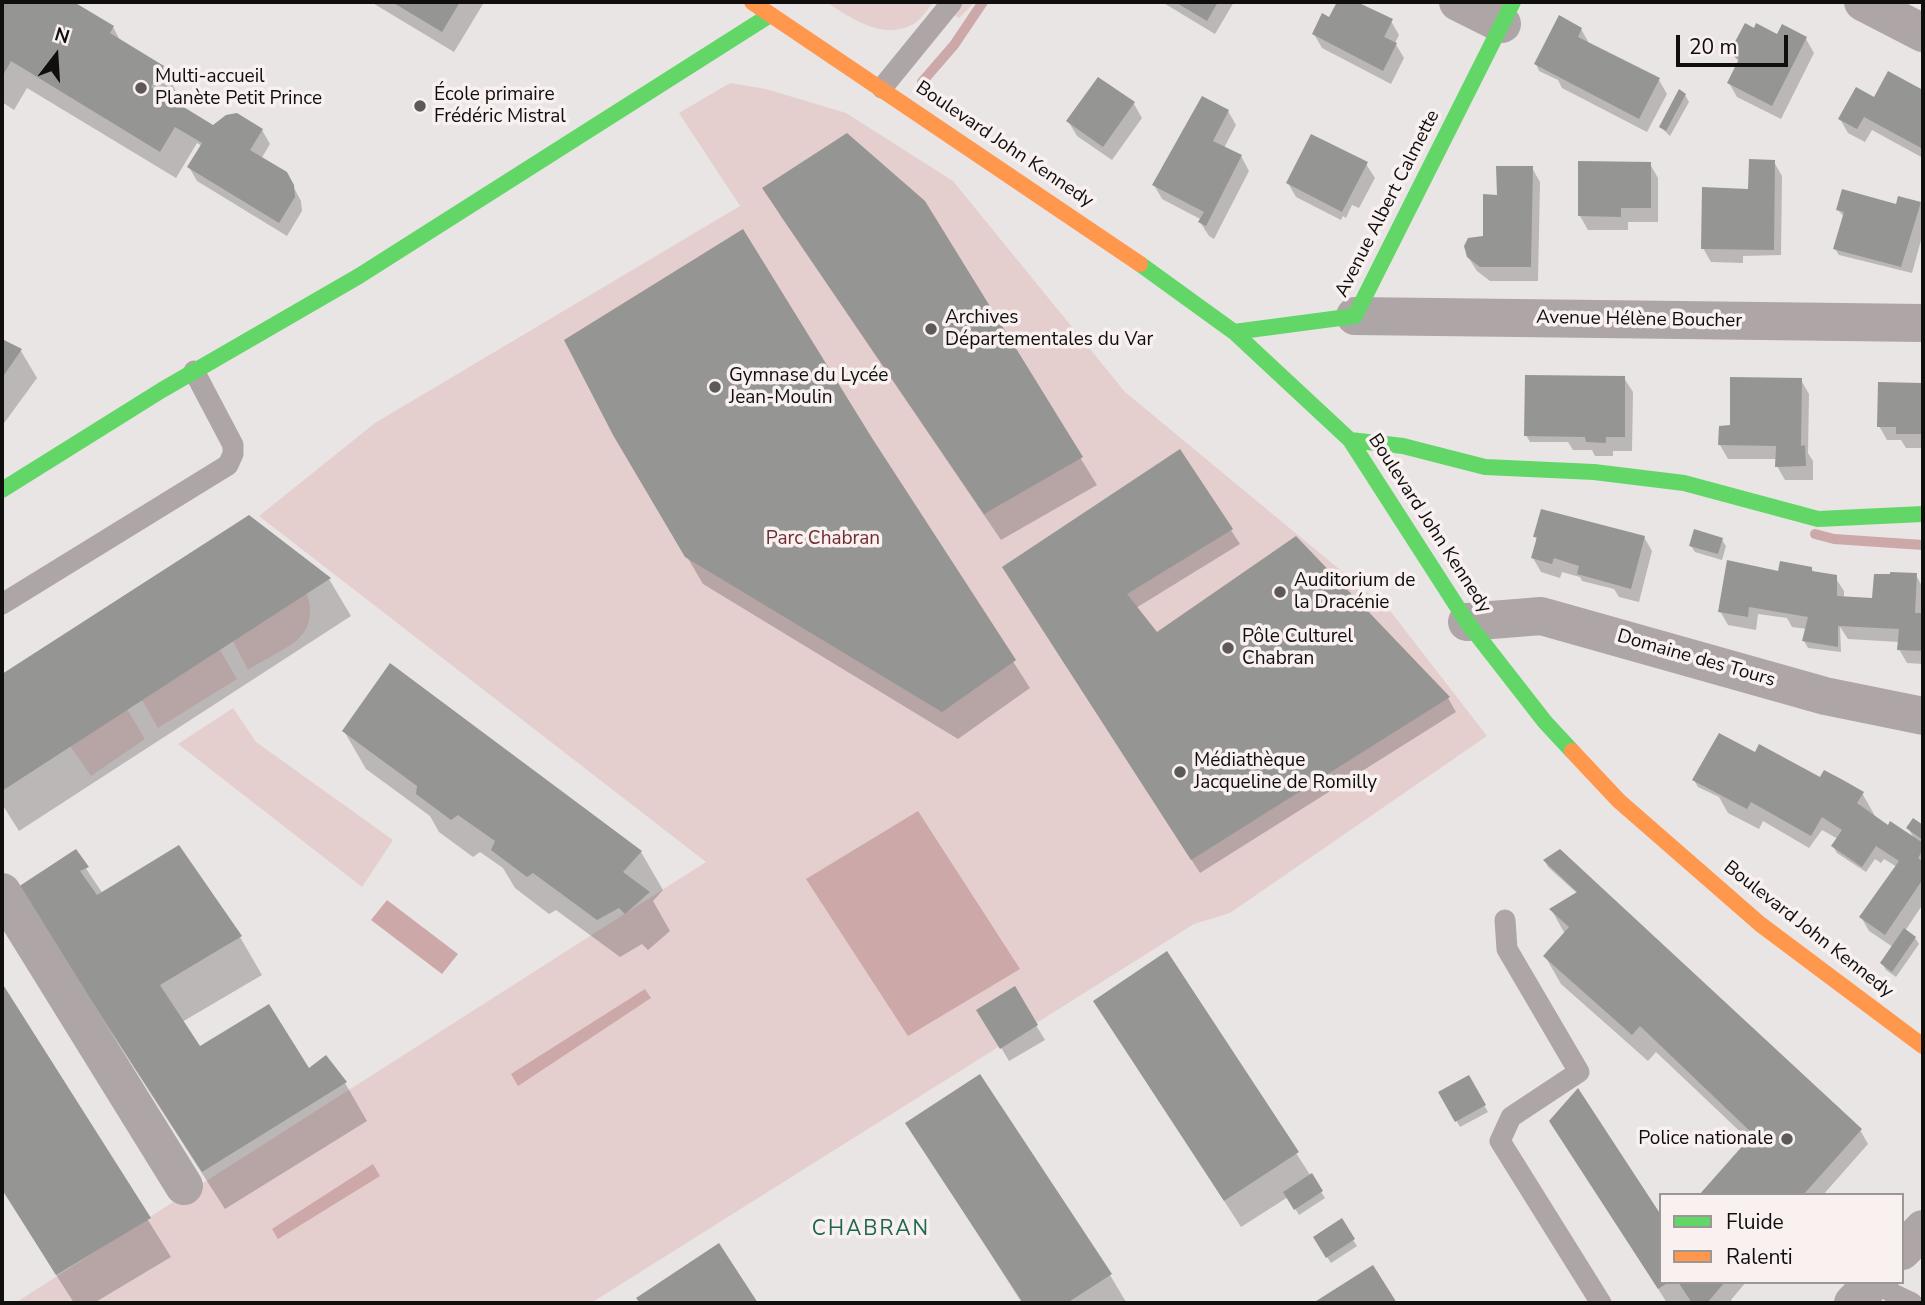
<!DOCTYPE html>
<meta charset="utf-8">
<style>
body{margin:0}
#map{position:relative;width:1925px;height:1305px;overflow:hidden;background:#eae5e5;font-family:"Nunito Sans",sans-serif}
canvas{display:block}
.frame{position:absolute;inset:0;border:4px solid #110e0e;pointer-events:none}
.legend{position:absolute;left:1659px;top:1193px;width:245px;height:91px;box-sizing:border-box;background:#f9f0f0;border:2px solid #9c9696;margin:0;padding:9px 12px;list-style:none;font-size:21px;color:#110e0e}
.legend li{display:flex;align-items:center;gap:14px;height:35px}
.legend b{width:35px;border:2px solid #9c9696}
.north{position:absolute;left:21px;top:21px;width:70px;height:70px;-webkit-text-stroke:5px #f9f0f0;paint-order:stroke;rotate:17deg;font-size:19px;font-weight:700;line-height:28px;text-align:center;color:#110e0e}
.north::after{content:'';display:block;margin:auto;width:24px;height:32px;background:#110e0e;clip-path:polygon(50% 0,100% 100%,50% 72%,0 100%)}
.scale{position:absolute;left:1676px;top:35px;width:112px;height:32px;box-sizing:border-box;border:4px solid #110e0e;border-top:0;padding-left:9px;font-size:21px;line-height:24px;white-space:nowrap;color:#110e0e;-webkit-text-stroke:5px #f9f0f0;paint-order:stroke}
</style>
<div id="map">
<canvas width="1925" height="1305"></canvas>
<div class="frame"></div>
<ul class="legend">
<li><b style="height:9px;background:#63d668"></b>Fluide</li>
<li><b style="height:9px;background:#ff974d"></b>Ralenti</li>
</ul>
<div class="north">N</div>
<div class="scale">20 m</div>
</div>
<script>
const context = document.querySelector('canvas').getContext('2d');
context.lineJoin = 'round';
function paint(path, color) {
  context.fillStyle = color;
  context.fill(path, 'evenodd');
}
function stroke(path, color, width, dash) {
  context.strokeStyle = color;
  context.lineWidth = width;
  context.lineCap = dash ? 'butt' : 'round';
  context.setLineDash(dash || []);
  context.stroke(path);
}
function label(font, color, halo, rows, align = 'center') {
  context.font = font + ' "Nunito Sans",sans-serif';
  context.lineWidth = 7;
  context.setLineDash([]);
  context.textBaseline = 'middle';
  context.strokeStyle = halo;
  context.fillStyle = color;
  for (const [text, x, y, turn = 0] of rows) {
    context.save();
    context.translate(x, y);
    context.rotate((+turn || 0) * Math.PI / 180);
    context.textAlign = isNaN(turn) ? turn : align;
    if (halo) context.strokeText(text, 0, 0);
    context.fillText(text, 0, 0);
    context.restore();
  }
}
paint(new Path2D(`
 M826,2H975L959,18L934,2C928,8 922,18 915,23C884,42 851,18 826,2Z
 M730,83L766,89L846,113L953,181L1125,392L1391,612L1487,736L1230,913L1194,924L591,1303H15L706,862L259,516L375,423L740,206L679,113Z
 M306,593C313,605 311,626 301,636C292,647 261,661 248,670L233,641Z
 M220,650L237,679L158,728L142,700Z
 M233,708L256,742L393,840L362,887L178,744Z
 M127,709L145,739L91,776L70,746Z`), '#e5cece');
paint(new Path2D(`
 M918,811L1020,969L908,1036L806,879Z
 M387,900L458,954L442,974L371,920Z
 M645,989L651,998L518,1086L511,1074Z
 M373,1164L380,1176L278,1239L272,1229Z`), '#cda8a8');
paint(new Path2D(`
 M2,2H54L57,4L58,2H71L113,27L121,42L163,67L178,95L174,102L213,127L262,130L270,144L261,159L286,173L301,201L302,211L287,236L197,181L189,167L202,146L197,143L176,178L27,88L14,110L2,102Z
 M371,2H482L483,4L454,52Z
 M1162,2H1234L1215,34Z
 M1339,2H1353L1391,21L1399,35L1395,43L1404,58L1391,84L1322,48L1314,34L1330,19Z
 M1581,29L1590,45L1659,80L1667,94L1647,132L1562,88L1558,80L1539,71L1536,64Z
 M1778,36L1806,39L1814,53L1781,119L1737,97L1729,83L1739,62L1731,53Z
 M1889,74L1923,92V158L1872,130L1865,142L1848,133L1840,119L1875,100Z
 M1685,95L1689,102L1670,136L1661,127Z
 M1134,104L1142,118L1112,160L1077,136L1068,121Z
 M1228,111L1236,125L1224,148L1241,156L1249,171L1214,239L1209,236L1200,222L1202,220L1162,199L1154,185Z
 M1774,162L1782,176L1781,255L1743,256V263L1711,262L1703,248Z
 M1366,164L1375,178L1359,208L1352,205L1346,218L1343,216L1341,220L1296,197L1288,183Z
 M1650,164L1658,178V222H1628V230H1588L1580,216Z
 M1532,168L1540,182L1538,281H1490L1477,271L1468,257L1485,238L1498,197Z
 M765,188L923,202L1097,485L1001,540L780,215Z
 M1920,203L1923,209V233L1912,273L1839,255L1835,249L1844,217L1838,210Z
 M2,341L21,351L37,378L2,426Z
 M1624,378L1633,392L1632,451H1613V456H1595L1592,450H1573L1568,442H1530L1526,435Z
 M1801,380L1809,394L1808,453L1813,461V480H1785L1777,466V459H1728L1720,445V427H1732Z
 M1880,384L1923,385V448H1906L1901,440H1887L1879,426Z
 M615,434L870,438L1030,688L958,739L703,584Z
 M1180,452L1240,544L1136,608L1157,635L1295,538L1448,698L1456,712L1200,873L1012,582Z
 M249,517L329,579L351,616L19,831L2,804V676Z
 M1535,537H1644L1652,551L1639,602L1619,597L1614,589L1582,581L1580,577L1562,572L1560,578L1541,572L1533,558L1538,542Z
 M1722,540L1726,546L1722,560L1695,552L1691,546Z
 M1811,568L1814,573L1835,577L1844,591V598L1874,600L1916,575L1923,588V664L1907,663L1899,649V642L1848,639L1840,627L1841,652L1808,648L1804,641L1807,629L1792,627L1787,618L1758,614L1756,630L1728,625L1720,611L1780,572Z
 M390,666L641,852L663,890L653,901L670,931L648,950L642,944L620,957L556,910L549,914L515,888L503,868L480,852L473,857L439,832L430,816L366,769L344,731Z
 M1756,754L1862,793L1874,814L1873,816L1889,827L1915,840L1908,828L1913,820L1923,827V904L1905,931L1915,938L1919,944L1896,977L1886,970L1882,963L1893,947L1869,931L1861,917L1897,867L1884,859L1881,863L1875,859L1866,872L1837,853L1833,846L1838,839L1822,830L1809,848L1763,821L1759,829L1728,813L1719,797L1698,787L1694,780Z
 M178,848L240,937L262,975L182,1022L199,1048L309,1070L325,1058L345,1083L367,1121L225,1209L42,925L75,852L103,894Z
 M1545,861L1860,1130L1868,1144L1823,1195H1702L1750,1141L1656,1052L1648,1061L1561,984L1545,956L1565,934L1551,909L1578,894L1548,867Z
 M1167,953L1325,1198L1299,1215L1288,1197L1241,1227L1095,1001Z
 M2,986L171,1257L94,1303H74L2,1190Z
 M1014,989L1045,1040L1009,1061L979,1010Z
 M1468,1077L1488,1112L1460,1127L1441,1093Z
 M907,1123L1110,1275L1126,1302L1022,1303Z
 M1341,1221L1357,1246L1331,1263L1315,1238Z
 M719,1246L755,1303H641L639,1298Z
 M1645,1268L1661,1282H1746L1731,1300L1733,1303H1667Z`), '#0003');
stroke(new Path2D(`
 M922,82L954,45L983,2
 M1815,534L1834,539L1923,545`), '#cda8a8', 10);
paint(new Path2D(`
 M2,2H74L114,26L110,33L164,66L151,87L213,125L226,115L237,113L263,129L250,150L287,172L294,185L295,197L279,223L187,167L202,143L175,127L160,152L11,61L2,77Z
 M392,2H460L442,32Z
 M1175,2H1218L1207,21Z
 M1337,2H1357L1393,19L1384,37L1397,43L1383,71L1312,34L1322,13L1329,17Z
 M1559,15L1582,28L1578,37L1660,78L1639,119L1534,64Z
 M1745,23L1754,28L1756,23L1777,34L1782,24L1807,37L1772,106L1727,83L1739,59L1729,53Z
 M1888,71L1923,90V149L1864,117L1857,129L1838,119L1856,87L1874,97Z
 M1098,77L1135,102L1103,147L1066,121Z
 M1679,89L1686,94L1666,131L1659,127Z
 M1202,96L1229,110L1213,141L1242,155L1206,226L1198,222L1204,212L1152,185Z
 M847,133L925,201L1083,457L984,514L762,188Z
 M1311,134L1368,162L1342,212L1286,183Z
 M1749,159L1775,160L1774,250L1701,249L1702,187L1748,189Z
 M1578,161L1651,162V208H1621V217L1578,216Z
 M1496,166H1533L1531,267H1480L1467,257L1464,246L1468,238L1483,236V194L1497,195Z
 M1842,189L1896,204L1898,196L1921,202L1901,267L1833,249L1844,212L1836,210Z
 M743,229L872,438L1016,660L942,712L685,557L613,435L564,340Z
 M2,339L22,349L2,378Z
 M1525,375L1625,376V437H1606V443L1586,442L1585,437L1524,436Z
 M1730,377L1802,378L1801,446L1805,445L1806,466L1775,467L1776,446L1718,445L1719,426L1730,425Z
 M1878,382L1923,383V434H1896V427H1877Z
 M1180,449L1233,529L1127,594L1157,632L1296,536L1450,697L1191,860L1002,567Z
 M1541,509L1645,536L1631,589L1577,574L1579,566L1554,558L1552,564L1531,558L1537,537H1533Z
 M249,515L331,578L2,791V674Z
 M1694,529L1723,538L1718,554L1689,546Z
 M1727,560L1778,571L1780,561L1812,567V571L1837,575V596L1872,598L1874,574H1890V572L1917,573L1915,613H1923V651L1897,650L1899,629L1838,626V647L1802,641L1808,617L1749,607L1748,617L1718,612Z
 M390,663L642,851L623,872L650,892L625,914L619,908L597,920L533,873L527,877L491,850L495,841L458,815L451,820L416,794L417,786L342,731Z
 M1719,733L1755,752L1759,744L1820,777L1824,770L1843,780L1864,792L1857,803L1888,825L1890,821L1923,843V850L1918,858L1923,862V879L1885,935L1859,917L1899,861L1876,846L1862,867L1831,846L1842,830L1822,817L1811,836L1751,802L1747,809L1692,780Z
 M1913,818L1923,825V840L1906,828Z
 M179,845L242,936L160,985L200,1046L269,1004L309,1068L326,1055L347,1082L202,1172L18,887L76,849L89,867L80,871L97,895Z
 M1560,849L1862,1129L1803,1195H1699L1753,1134L1640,1026L1632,1035L1543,956L1569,927L1549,909L1577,892L1543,860Z
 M1904,928L1916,937L1892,972L1880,963Z
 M1167,951L1299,1152L1224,1201L1093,1001Z
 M2,983L151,1218L56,1275L2,1189Z
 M1015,986L1038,1025L1000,1049L976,1010Z
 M980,1074L1112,1274L1067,1303H1023L905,1123Z
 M1469,1075L1486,1105L1455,1122L1438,1092Z
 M1578,1088L1661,1215V1282H1669L1658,1289L1549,1121Z
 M1312,1173L1323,1191L1294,1210L1283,1192Z
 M1342,1218L1355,1239L1326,1258L1313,1237Z
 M719,1243L758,1303H640L636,1298Z
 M1373,1265L1397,1303H1313Z
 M1678,1282H1725L1707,1303H1692Z`), '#959594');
stroke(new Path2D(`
 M882,88L952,2
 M2,604L228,465L233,454V445L194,371
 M1505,920L1507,949L1579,1072L1511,1117L1500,1141L1601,1303
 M1882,1282L1893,1294L1912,1303`), '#aea6a6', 21);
stroke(new Path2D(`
 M1458,2L1502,24
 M1863,2L1923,33
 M1355,316L1923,323
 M1467,622L1541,616L1825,696L1923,716
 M2,892L184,1186
 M1902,1251L1923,1229
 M1853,1303L1873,1282`), '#aea6a6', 38);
stroke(new Path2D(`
 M1140,264L1234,332L1350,440L1467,622L1545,722L1572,751
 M1234,332L1355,316L1513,2
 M1350,440L1403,446L1485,467L1594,472L1684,483L1818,519L1923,514
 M2,490L162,390L359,276L770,15`), '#63d668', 16);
stroke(new Path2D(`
 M752,2L1140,264
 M1572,751L1619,801L1760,924L1923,1046`), '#ff974d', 16);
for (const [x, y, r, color] of [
 [141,88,7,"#5d5959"],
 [420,106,7,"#5d5959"],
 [931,329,7,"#5d5959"],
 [715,387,7,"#5d5959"],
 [1280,592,7,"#5d5959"],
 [1228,648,7,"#5d5959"],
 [1180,772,7,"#5d5959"],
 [1787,1139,7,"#5d5959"]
]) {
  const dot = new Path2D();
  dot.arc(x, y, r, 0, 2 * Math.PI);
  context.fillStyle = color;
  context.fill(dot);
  stroke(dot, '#f9f0f0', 2.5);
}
label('19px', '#110e0e', '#f9f0f0', [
 ["Multi-accueil",155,77],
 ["Planète Petit Prince",155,99],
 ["École primaire",434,95],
 ["Frédéric Mistral",434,117],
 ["Archives",945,318],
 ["Départementales du Var",945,340],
 ["Gymnase du Lycée",729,376],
 ["Jean-Moulin",729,398],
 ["Auditorium de",1294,581],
 ["la Dracénie",1294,603],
 ["Pôle Culturel",1242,637],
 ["Chabran",1242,659],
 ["Médiathèque",1194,761],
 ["Jacqueline de Romilly",1194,783],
 ["Police nationale",1773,1139,"right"]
], 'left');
label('19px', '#110e0e', '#f9f0f0', [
 ["Boulevard John Kennedy",1004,145,34],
 ["Avenue Albert Calmette",1388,204,-63],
 ["Avenue Hélène Boucher",1639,320,1],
 ["Boulevard John Kennedy",1429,524,57],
 ["Domaine des Tours",1696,659,16],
 ["Boulevard John Kennedy",1808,930,38]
]);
label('19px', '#6e2d31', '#f9f0f0', [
 ["Parc Chabran",823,539]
]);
context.letterSpacing = '2px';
label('21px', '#1d664f', '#f9f0f0', [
 ["CHABRAN",871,1230]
]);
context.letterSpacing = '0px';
</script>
